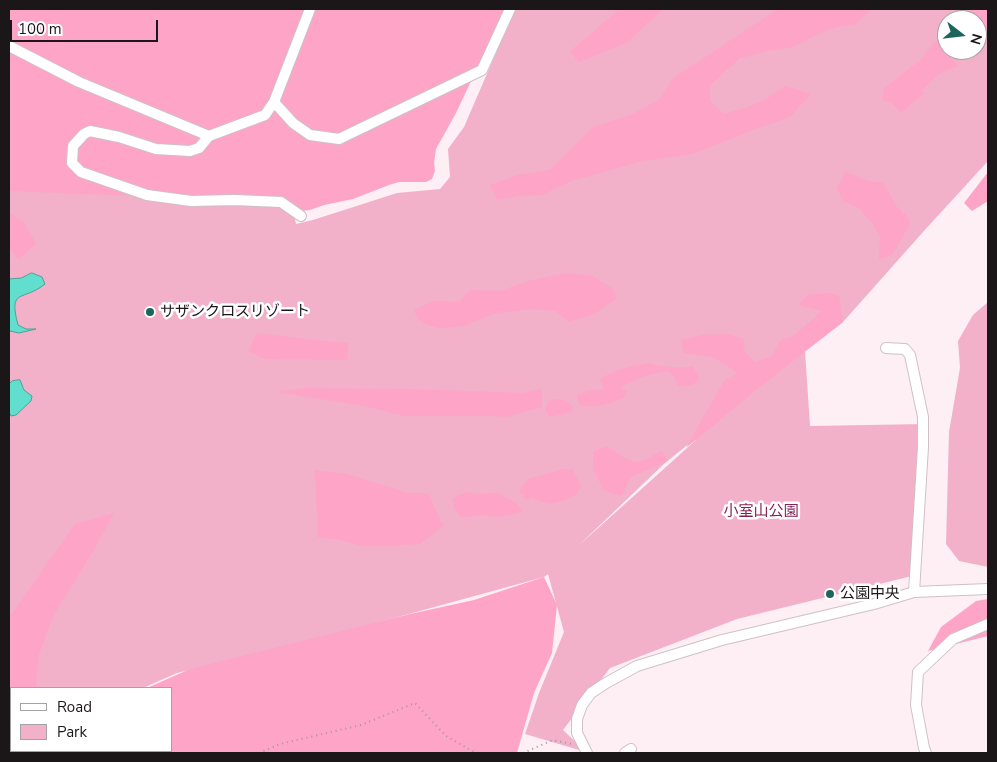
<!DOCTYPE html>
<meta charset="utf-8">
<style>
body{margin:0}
#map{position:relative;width:997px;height:762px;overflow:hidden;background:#fdeff3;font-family:"Nunito Sans",sans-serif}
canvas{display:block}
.frame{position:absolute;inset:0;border:10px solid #1b1617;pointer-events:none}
.legend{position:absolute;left:10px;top:687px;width:162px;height:65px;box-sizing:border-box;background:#fff;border:1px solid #a4a2a2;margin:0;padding:6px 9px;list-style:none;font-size:15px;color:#1b1617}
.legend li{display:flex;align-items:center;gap:10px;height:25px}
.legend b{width:25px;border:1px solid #a4a2a2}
.north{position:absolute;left:937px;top:10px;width:50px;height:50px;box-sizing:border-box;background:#fff;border:1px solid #a4a2a2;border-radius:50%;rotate:106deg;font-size:14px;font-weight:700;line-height:20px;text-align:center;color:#1b1617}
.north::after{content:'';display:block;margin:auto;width:18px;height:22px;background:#1b655c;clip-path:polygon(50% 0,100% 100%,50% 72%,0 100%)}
.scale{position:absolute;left:10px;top:20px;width:148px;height:22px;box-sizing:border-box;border:2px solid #1b1617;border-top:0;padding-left:6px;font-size:15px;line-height:18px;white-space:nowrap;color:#1b1617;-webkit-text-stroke:4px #fff;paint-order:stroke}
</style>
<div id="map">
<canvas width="997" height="762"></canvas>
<div class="frame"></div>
<ul class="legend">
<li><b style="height:6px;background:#fff"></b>Road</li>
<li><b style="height:14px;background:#f2b0c9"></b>Park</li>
</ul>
<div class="north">N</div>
<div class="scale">100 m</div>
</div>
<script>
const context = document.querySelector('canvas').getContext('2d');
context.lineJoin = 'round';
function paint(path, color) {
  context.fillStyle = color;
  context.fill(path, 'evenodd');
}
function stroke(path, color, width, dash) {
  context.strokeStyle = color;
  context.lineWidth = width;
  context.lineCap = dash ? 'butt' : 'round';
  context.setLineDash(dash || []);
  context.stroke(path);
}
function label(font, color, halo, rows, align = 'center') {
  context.font = font + ' "Nunito Sans","Noto Sans JP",sans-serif';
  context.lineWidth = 5;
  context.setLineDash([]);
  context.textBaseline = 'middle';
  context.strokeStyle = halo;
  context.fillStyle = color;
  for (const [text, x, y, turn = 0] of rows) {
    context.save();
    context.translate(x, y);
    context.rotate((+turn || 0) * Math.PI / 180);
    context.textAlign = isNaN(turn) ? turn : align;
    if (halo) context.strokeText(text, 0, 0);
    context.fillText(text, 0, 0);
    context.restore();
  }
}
paint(new Path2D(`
 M515,9H988V161L923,232L843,322L805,351L810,426L926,424L916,575L737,619L610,668L563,730L586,752L525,734L539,693L564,632L548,574L544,577L354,629L177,673L143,688H11V751H26L24,753H9V173L291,204L296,224L313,220L397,193L440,189L450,177L448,149L464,127ZM947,20H977V50H947ZM695,439L696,440L577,547L665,463Z
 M988,302V567L959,561L946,544L949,432L960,368L958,341L973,315Z`), '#f2b0c9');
paint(new Path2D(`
 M9,9H505L456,113L436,149L434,163L435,171L432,179L426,182H399L389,185L353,199L324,205L310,210L301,211L291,204L187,198L9,191Z
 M619,9H660L661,11L626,43L579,62L570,51L596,30Z
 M778,9H871L856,24L835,27L812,37L793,47L769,51L740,58L710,85V101L724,114L745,108L765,100L785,86L811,94L790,117L758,128L692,154L643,161L571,181L542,195L518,196L497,200L490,185L518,175L550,170L593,127L633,114L660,99L672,79Z
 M971,9H988V29L977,34V20H962Z
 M947,36V50H959L950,57L958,66L940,73L922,90L925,93L901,112L891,103L882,100L884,88L923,58L934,42Z
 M846,172L868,181L883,183L896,206L908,217L910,224L892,255L879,259L880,236L872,223L859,208L843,201L837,188Z
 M988,172V201L972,211L964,203Z
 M9,213L24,222L36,244L18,259L9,247Z
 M566,273L592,276L612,288L617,298L594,314L569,322L555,311L530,309L493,314L464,326L439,328L422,323L413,310L435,301L459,302L470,290L500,291L532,280Z
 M831,293L839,296L843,322L761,386L686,448L724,381L738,373L713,357L684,353L681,340L703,335L729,334L743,339L745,352L756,362L772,356L780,341L795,335L822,311L798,305L808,295Z
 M257,333L323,341L348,343L347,360L265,359L248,351Z
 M648,363C664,367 677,369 693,366L699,378L693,385L678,386L674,376L668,371C648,374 638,378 621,387L627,391L623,398C611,403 591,411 579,403L577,396L586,391L608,388L603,387L600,379C616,369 630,366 648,363Z
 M304,388L406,389L522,393L542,389V407L507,417L496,416H405L364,406L277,392Z
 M554,399C563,399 567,401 573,407L571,412L551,417L547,414L545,410L548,402Z
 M606,446C615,451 628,463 639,462C644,461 656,454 662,451L668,461L631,477L622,495L612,494L603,489L593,469V452Z
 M564,469L573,470L581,487L577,494L566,500L549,504L531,498L526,500L519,491L528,479Z
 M315,470L347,474L408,493H428L443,526L420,544L384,546L358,545L340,540L318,537Z
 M466,492L481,494L497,493L515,502L523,511L510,515L496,517L481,515L466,517L460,516L454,508L453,498Z
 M114,513L95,548L53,616L39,654L36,682L37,688H11V751H171V688H147L190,669L410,614L474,600L544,577L557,605L552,653L534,693L517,753H24V752L21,753H9V618L75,524Z
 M988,599V636L928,651L941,627L976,601Z`), '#fea4c7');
const water = new Path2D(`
 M32,273L42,277L45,284C23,302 8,287 18,325L26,329H36L19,333L10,331L9,329V279L21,278Z
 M20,380L24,390L32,396L31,401L16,415L11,416L9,412V384L12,381Z`);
paint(water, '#61dece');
stroke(water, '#4ca297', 1);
const street = new Path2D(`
 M9,46L79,82L209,136
 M274,102L293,123L310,135L339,139L482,70L510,9
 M301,216L281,202L235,200L191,201L147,195L81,172L72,163L73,146L84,134L90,131L119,137L156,149L190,151L199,148L209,136L265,115L274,102L310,9
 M886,348L905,349L910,355L923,417V447L914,592
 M587,753L577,733V719L582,705L591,693L606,683L637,666L722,640L874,604L914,592L988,589
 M625,753L631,749
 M926,753L924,748L916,705L918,672L953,639L988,624`);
stroke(street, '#cfc1c6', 12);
stroke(new Path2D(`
 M259,753L280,744L361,725L415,703L446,736L476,753
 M523,753L553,740L572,744`), '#a2989b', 2, [1, 4]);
stroke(street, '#fff', 10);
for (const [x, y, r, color] of [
 [150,312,5,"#1b655c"],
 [830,594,5,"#1b655c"]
]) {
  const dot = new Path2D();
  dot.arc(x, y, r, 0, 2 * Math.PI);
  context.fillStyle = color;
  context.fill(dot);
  stroke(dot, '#fff', 2);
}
label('15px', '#1b1617', '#fff', [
 ["サザンクロスリゾート",160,312],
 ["公園中央",840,594]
], 'left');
label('15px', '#872154', '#fff', [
 ["小室山公園",761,512]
]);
</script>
